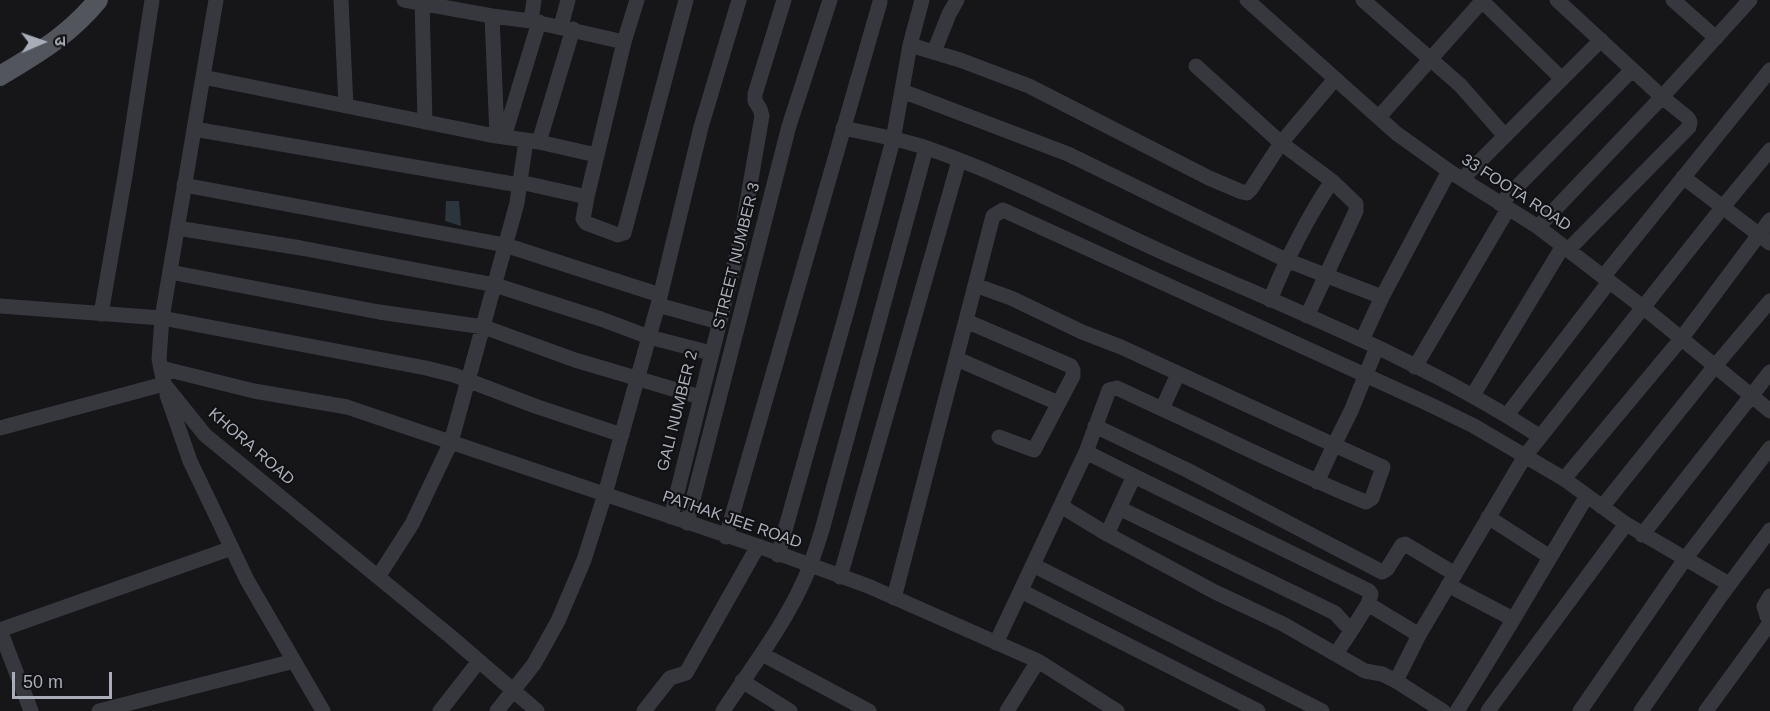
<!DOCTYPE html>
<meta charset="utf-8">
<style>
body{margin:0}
#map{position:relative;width:1770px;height:711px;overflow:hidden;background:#161618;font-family:Arial,"Noto Sans Devanagari",sans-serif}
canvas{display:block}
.north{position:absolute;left:12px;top:12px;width:60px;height:60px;-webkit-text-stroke:4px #111113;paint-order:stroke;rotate:88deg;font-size:16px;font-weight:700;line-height:24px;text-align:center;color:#a8adb8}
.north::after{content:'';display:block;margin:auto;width:21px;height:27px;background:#a8adb8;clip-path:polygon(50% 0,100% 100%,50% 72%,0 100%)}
.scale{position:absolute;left:12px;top:672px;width:100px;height:27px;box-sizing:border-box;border:3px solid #a8adb8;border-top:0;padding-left:8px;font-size:18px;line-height:21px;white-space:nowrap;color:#a8adb8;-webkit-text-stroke:4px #111113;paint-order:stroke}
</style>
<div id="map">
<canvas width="1770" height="711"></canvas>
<div class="north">उ</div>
<div class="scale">50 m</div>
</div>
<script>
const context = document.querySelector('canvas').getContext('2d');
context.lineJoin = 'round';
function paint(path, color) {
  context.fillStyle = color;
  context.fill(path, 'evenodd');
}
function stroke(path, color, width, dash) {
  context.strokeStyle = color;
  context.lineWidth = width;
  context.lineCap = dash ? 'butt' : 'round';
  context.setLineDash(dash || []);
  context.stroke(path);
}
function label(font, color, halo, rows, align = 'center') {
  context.font = font + ' Arial,sans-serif';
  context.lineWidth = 4.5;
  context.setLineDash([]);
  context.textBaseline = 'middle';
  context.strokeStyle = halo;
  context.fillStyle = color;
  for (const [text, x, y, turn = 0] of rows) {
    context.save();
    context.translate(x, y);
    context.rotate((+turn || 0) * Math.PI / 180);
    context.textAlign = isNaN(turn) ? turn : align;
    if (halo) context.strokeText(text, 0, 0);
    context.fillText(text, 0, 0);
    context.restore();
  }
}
paint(new Path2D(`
 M446,201H459L461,226L445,221Z`), '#2c353c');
stroke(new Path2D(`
 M216,0L162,318L159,359L164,384L205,435L450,636L537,711
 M341,0L346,106
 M404,0L492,16L531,21L624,42
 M422,0L425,122
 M1247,0L1396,133L1449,171L1538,227L1563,246L1644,308L1770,411
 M1363,0L1460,85L1505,136
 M1481,0L1562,79
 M1673,0L1716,38
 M492,16L497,136
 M531,21L534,0
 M561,26L568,0
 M910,45L960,60L1029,86L1209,178L1242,192L1247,193L1251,189L1281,143L1335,79
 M934,52L949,14L957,0
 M1196,66L1281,143L1332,181L1356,204V211L1307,316
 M203,77L490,135L539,142L596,155
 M902,91L1068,154L1286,260L1382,297
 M1379,117L1483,0
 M843,128C871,134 900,139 927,148C1014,178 1096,223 1180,260C1302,314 1428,363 1539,436
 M194,129L519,185
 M504,137L539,22
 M539,142L573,29
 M1683,177L1770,243
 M1462,179L1601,40
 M520,182L587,197L624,42L637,0
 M184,185L505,245L660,295
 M587,197L583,219L586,223L618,235L624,233L686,0
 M1500,204L1632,70
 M1538,227L1662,97L1557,0
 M177,228L301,248L495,285L601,319L649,337L711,353
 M1568,250L1689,127L1690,122L1688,118L1662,97L1750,0
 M170,272L379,312L484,327L575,360L700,397
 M1603,277L1770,70
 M975,285L1011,298L1082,332L1121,347L1334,445L1351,411L1377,347
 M1270,300C1287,258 1307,218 1332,181
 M658,305L719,322
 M0,306L162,318L426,368L454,375L535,406L622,435
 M101,314L126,170L152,0
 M966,321L1071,366L1073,370V376L1034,450L999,437
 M1362,340L1382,297L1449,171
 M957,359L1058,403
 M1415,367L1508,209
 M161,368L254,391L347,407L758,546L868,586L1038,661L1117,711
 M167,395L190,461L247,580L323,711
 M1473,395L1563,246
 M1162,409C1230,440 1297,474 1366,502L1372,498L1383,467L1334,445L1317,482
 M1507,415L1609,282
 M1095,426L1187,470L1382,572L1387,569L1402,545L1405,544L1455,574
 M0,428L164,384
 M1134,476L1369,591L1371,594L1368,604L1419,635
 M1564,479L1681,339L1770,220
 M1061,506L1107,534L1134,476L1086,452
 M1602,507L1715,366L1770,301
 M1119,508L1335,613L1345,624L1353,628L1368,604
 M671,517L741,237L762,116L760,109L755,101V94L784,0
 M1488,517L1550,557
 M687,523L789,126L830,0
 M1107,534L1215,592L1283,624L1365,671L1382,674L1396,681L1443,711
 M1642,535L1770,372
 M726,537L880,2
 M778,555L850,300L893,140L910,45L922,0
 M1033,565L1322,711
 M378,577L412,524L451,442L517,203L526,140
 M840,577L959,161
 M1448,585L1513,619
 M1021,591L1258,711
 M1770,596L1764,606L1767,616L1770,618
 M894,598L993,216L1003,210L1433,406L1474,426L1564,479L1626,524
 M0,630L232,548
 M0,630L31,711
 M996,643L1086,452L1109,390L1117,388L1162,409L1178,374
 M762,654L869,711
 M1336,654L1353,628
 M742,681L790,711
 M1396,681L1419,635L1525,456L1722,208L1770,150
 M99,711L294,661
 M440,711L479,661
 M497,711L534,664L558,621L584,560L605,494L658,305L701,127L739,0
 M644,711L670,678L686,673L758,546
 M723,711C751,668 784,626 805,578C812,562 817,546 822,530L926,148
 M1007,711L1038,661
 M1457,711C1502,641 1543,568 1587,496
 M1488,711L1626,524L1729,584
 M1580,711L1685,559L1770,448
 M1641,711L1720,597L1770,530
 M1706,711L1770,623`), '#37383d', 15);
stroke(new Path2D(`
 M0,76C39,52 68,36 98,0`), '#53555c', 20);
label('16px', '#a8adb8', '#111113', [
 ["33 FOOTA ROAD",1516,193,33],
 ["STREET NUMBER 3",737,256,-76],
 ["GALI NUMBER 2",678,411,-76],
 ["KHORA ROAD",251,447,41],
 ["PATHAK JEE ROAD",732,520,19]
]);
</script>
